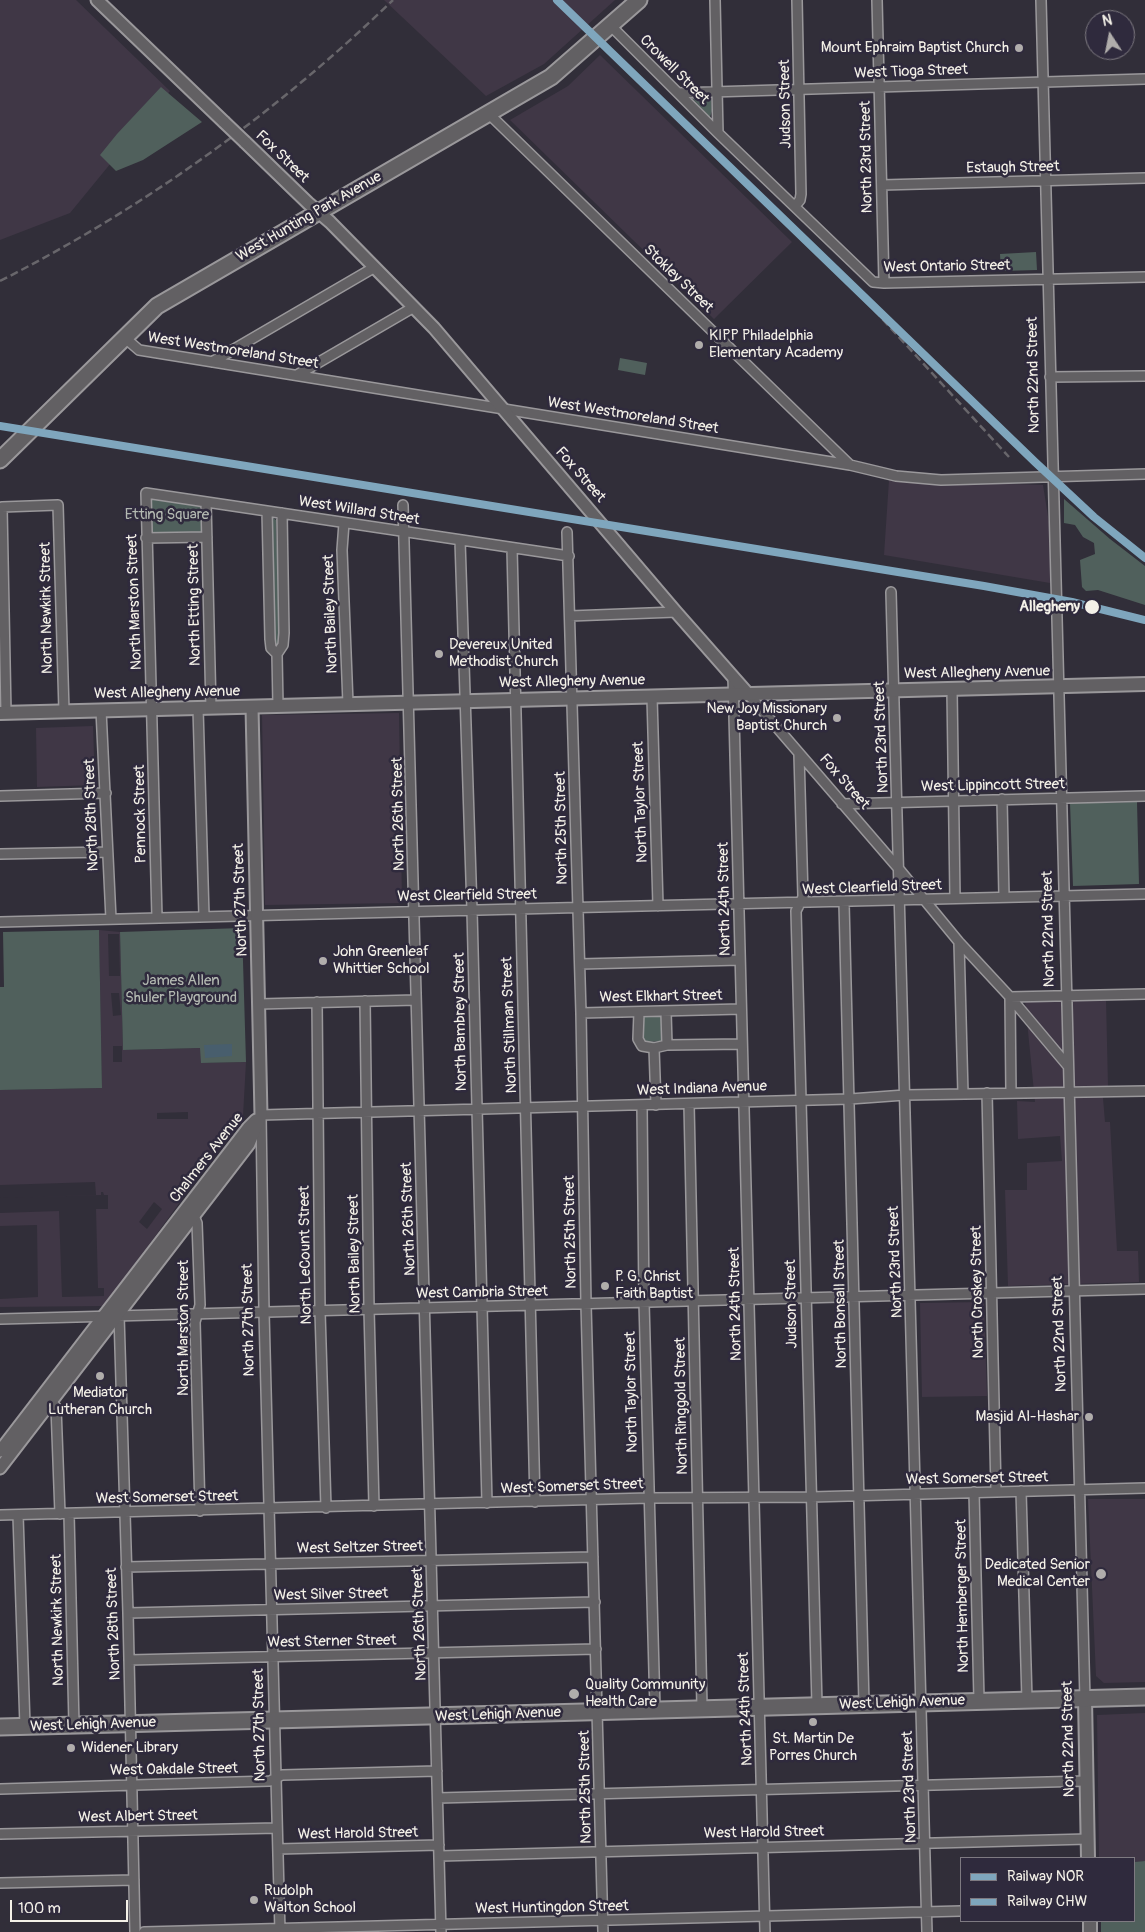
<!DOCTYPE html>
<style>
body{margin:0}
#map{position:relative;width:1145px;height:1932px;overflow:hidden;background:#312e39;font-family:Pangolin,sans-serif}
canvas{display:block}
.legend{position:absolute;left:960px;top:1857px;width:175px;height:65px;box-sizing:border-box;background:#2f2a3d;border:1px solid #7e7a81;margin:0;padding:6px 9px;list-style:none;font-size:15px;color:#f4f1e8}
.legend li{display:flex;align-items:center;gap:10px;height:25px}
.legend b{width:25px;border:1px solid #7e7a81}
.north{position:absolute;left:1085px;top:10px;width:50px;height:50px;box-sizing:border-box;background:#2f2a3d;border:1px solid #7e7a81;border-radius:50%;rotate:349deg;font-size:14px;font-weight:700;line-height:20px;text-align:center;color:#f4f1e8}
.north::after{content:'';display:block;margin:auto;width:18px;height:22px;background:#b0adab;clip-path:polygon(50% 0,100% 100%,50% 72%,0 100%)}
.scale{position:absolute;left:10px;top:1900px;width:118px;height:22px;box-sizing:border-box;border:2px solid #f4f1e8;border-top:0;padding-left:6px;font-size:15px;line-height:18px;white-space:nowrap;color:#f4f1e8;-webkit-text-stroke:4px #2f2a3d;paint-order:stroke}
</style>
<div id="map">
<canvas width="1145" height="1932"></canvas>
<ul class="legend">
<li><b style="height:6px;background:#7fa6bd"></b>Railway NOR</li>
<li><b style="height:6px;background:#7fa6bd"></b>Railway CHW</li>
</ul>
<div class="north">N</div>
<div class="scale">100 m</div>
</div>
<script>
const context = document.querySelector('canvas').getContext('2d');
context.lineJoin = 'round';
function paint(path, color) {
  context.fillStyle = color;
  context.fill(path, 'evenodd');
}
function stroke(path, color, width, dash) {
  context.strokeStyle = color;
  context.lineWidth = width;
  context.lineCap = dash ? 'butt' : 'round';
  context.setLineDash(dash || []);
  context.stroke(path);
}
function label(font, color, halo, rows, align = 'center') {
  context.font = font + ' Pangolin,sans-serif';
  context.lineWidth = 5;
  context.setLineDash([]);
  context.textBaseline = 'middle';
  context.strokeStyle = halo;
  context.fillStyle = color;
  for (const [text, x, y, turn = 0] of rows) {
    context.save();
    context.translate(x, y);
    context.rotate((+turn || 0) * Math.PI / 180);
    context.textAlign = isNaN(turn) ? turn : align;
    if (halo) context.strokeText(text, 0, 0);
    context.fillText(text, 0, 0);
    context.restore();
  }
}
paint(new Path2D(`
 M0,0H76L170,91L70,213L0,240Z
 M384,0H615L544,64L486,96Z
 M600,55L792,242L714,319L510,120L568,86Z
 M889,480L1043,485L1051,535L1050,583L884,555Z
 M399,713L402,903L265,905L262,715Z
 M93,726L95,785L37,787L36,728Z
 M99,930L120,932L123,1050L201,1048V1063L246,1062L243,1116L104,1306L0,1307V1299L38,1297L37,1225L0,1226V1213L59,1211L62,1297L104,1296V1288H98L96,1209H108V1195H104L103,1192H101V1195L0,1198L96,1195L95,1182L0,1185V1090L102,1088ZM108,934H119L120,976H109ZM111,993H119L121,1015L113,1016ZM113,1046H122V1062H113ZM188,1112V1119H157V1113ZM154,1202L162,1209L147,1229L139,1222Z
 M1106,999L1108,1086H1102L1105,1122H1110L1117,1251H1138L1139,1282L1008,1286L1005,1190H1027V1163L1062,1161L1060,1136L1018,1139L1017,1101L1035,1102L1025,1001Z
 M984,1302L987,1396L922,1397L920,1303Z
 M1088,1499H1145V1682L1104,1683L1096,1676Z
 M1145,1713V1861L1134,1862V1858H1099L1097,1715Z`), '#403746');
paint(new Path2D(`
 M161,87L202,122L143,160L116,171L100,155L117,134Z
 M711,94L712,111L710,117L689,95Z
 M1036,252L1037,270L1001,271L1000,254Z
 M620,358L647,363L645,375L618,370Z
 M150,497L202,504L203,532H151Z
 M1064,499L1110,539L1145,566V605L1098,590L1086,591L1082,587L1080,560L1095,554L1094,543L1083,537L1075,525L1064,523Z
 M272,517L276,520L280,640L277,647L273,641L269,521Z
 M1137,802L1139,884L1073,886L1070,803Z
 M242,928L246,1062L201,1063L200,1048L123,1050L120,932Z
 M99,930L102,1088L0,1090V987H4L3,932Z
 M641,1016H662V1041L648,1042L643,1040Z
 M1145,1861V1932H1101V1921H1134V1862Z`), '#50605c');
paint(new Path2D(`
 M232,1044V1056L205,1058L204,1045Z`), '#485e6d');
const minor = new Path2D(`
 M715,0L718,133
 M877,0L884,283
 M1041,0L1085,1699
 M611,26L718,133L873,282L884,283L1145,277
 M678,93L1145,79
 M488,113L850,465
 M882,185L1145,178
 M795,206L800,200L801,194L797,0
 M124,337L139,350L850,465L896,476L941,480L1145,474
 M212,362L375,267
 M297,375L414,307
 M1050,377L1145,376
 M206,502L211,708
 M403,505L441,1932
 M267,511L270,639L271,648L277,654
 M344,523L342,550L348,704
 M567,532L581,1013L586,1304L603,1932
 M146,538L207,537
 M460,540L472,910L487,1503
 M512,548L535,1502
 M891,592L927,1932
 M570,616L676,612
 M733,676L765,1932
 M952,690L955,898
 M749,695L899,869L959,942L1010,997L1068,1066
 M652,697L658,906
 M278,706L277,654L283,645L284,633L282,513
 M198,708L204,916
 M101,710L111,919
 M6,713L2,507L58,505L64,711
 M799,754L803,897L796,911L817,1705
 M0,796L106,793
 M1002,799L1004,897
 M842,804L1145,796
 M0,854L107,852
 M844,903L864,1704
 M157,918L146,493L569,556
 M0,922C382,910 763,905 1145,894
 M959,942L963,1094
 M580,964L740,960
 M365,1001L369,1309L374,1506
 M317,1002L320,1311L326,1508
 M259,1004L416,1000
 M639,1012L638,1039L642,1046L654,1048L667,1045L742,1044
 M666,1012L667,1045
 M581,1013L741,1009
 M654,1048L656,1105
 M987,1093L996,1491
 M1011,1093L1010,997L1145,994
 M689,1104L702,1707
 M642,1105L644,1302L655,1709
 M189,1213L194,1216L197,1223L200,1305L195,1322L200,1511
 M119,1315L128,1613L135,1932
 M0,1319L1145,1289
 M48,1397L56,1407L60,1514
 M1021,1491L1027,1700
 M974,1492L979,1700
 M69,1514L74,1725
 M0,1515L649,1498L811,1497L1145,1488
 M18,1515L25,1726
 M126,1567L593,1557
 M128,1613L595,1602
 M129,1660L596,1649
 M0,1789L270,1781L282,1775L437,1771
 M438,1798L1086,1781
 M0,1834L277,1828
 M278,1849L439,1845
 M440,1856L1088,1839
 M0,1883L134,1880
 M144,1932L961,1911
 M280,1932L264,1312L261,1115L850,1099L905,1095L1145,1091`);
const tertiary = new Path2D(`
 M97,0L224,122
 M245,142L308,203L330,222L434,328L676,612L749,695
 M0,1451L248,1128L256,1120
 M0,1468L249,1144L261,1115L252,707`);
const secondary = new Path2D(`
 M0,713L1145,684
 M1085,1699L1088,1858
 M1090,1921V1932`);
const primary = new Path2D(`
 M0,460L157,306L551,77L639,0
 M0,1727C382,1718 763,1707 1145,1697`);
stroke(minor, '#9a989b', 12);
stroke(tertiary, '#9a989b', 15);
stroke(secondary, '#9a989b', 16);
stroke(primary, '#9a989b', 19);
stroke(minor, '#626063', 9);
stroke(tertiary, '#626063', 11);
stroke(secondary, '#626063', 12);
stroke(primary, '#626063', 15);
stroke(new Path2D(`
 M842,275L1009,457
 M0,281C144,208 277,112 393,0`), '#68666b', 2.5, [8, 4]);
const tertiaryBridge = new Path2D(`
 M224,122L245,142`);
stroke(tertiaryBridge, '#9a989b', 15, []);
stroke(tertiaryBridge, '#626063', 11);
stroke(new Path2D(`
 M0,426L984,586L1072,602L1145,620`), '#7fa6bd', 8);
stroke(new Path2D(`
 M557,0L1035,462L1094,517L1145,558`), '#7fa6bd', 8);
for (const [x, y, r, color] of [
 [1019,48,5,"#b0adab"],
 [699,345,5,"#b0adab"],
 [1092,607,8,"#f4f1e8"],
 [439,654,5,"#b0adab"],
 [837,718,5,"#b0adab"],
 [323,961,5,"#b0adab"],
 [605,1286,5,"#b0adab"],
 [100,1376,5,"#b0adab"],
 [1089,1417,5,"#b0adab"],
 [1101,1574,6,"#b0adab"],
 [574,1694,6,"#b0adab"],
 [813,1722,5,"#b0adab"],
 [71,1748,5,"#b0adab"],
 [254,1900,5,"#b0adab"]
]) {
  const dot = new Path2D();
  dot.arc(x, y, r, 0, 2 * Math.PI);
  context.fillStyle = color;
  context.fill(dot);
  stroke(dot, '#2f2a3d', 2);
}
label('15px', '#f4f1e8', '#2f2a3d', [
 ["Mount Ephraim Baptist Church",1009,48,"right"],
 ["KIPP Philadelphia",709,336],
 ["Elementary Academy",709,353],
 ["Devereux United",449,645],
 ["Methodist Church",449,662],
 ["New Joy Missionary",827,709,"right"],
 ["Baptist Church",827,726,"right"],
 ["John Greenleaf",333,952],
 ["Whittier School",333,969],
 ["P. G. Christ",615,1277],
 ["Faith Baptist",615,1294],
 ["Mediator",100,1393,"center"],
 ["Lutheran Church",100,1410,"center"],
 ["Masjid Al-Hashar",1079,1417,"right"],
 ["Dedicated Senior",1090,1565,"right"],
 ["Medical Center",1090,1582,"right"],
 ["Quality Community",585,1685],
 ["Health Care",585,1702],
 ["St. Martin De",813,1739,"center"],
 ["Porres Church",813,1756,"center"],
 ["Widener Library",81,1748],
 ["Rudolph",264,1891],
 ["Walton School",264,1908]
], 'left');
label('15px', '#f4f1e8', '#2f2a3d', [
 ["Crowell Street",674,70,45],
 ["West Tioga Street",911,72,-2],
 ["Judson Street",786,104,-91],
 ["Fox Street",282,157,44],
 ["North 23rd Street",867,157,-91],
 ["Estaugh Street",1013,168,-1],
 ["West Hunting Park Avenue",309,217,-30],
 ["West Ontario Street",947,267,-1],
 ["Stokley Street",678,279,44],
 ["West Westmoreland Street",233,351,9],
 ["North 22nd Street",1034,375,-91],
 ["West Westmoreland Street",633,416,9],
 ["Fox Street",580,475,49],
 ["West Willard Street",359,511,9],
 ["North Marston Street",135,602,-92],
 ["North Etting Street",195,605,-91],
 ["North Newkirk Street",47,608,-91],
 ["North Bailey Street",331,614,-92],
 ["West Allegheny Avenue",977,673,-1],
 ["West Allegheny Avenue",572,682,-1],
 ["West Allegheny Avenue",167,693,-1],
 ["North 23rd Street",882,737,-92],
 ["Fox Street",844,782,49],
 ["West Lippincott Street",993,786,-1],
 ["North Taylor Street",641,802,-92],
 ["Pennock Street",141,814,-91],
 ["North 26th Street",399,814,-91],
 ["North 28th Street",92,815,-92],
 ["North 25th Street",562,828,-91],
 ["West Clearfield Street",872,888,-2],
 ["West Clearfield Street",467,896,-1],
 ["North 24th Street",725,899,-91],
 ["North 27th Street",241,900,-92],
 ["North 22nd Street",1049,929,-91],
 ["West Elkhart Street",661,997,-1],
 ["North Bambrey Street",461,1022,-91],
 ["North Stillman Street",510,1025,-92],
 ["West Indiana Avenue",702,1089,-2],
 ["Chalmers Avenue",207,1158,-52],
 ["North 26th Street",409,1219,-92],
 ["North 25th Street",571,1232,-91],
 ["North Bailey Street",355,1254,-91],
 ["North LeCount Street",306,1255,-91],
 ["North 23rd Street",896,1262,-92],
 ["North Croskey Street",978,1292,-91],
 ["West Cambria Street",482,1293,-1],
 ["North 24th Street",736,1304,-91],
 ["Judson Street",792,1304,-91],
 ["North Bonsall Street",841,1304,-91],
 ["North 27th Street",249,1320,-91],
 ["North Marston Street",184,1328,-90],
 ["North 22nd Street",1060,1334,-92],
 ["North Taylor Street",632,1392,-91],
 ["North Ringgold Street",682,1406,-91],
 ["West Somerset Street",977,1479,-1],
 ["West Somerset Street",572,1487,-2],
 ["West Somerset Street",167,1498,-1],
 ["West Seltzer Street",360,1548,-1],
 ["West Silver Street",331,1595,-1],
 ["North Hemberger Street",963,1596,-91],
 ["North Newkirk Street",58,1620,-91],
 ["North 28th Street",114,1624,-92],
 ["North 26th Street",420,1624,-92],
 ["West Sterner Street",332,1642,-1],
 ["West Lehigh Avenue",902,1703,-2],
 ["North 24th Street",746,1709,-92],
 ["West Lehigh Avenue",498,1715,-2],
 ["West Lehigh Avenue",93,1725,-2],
 ["North 27th Street",260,1725,-91],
 ["North 22nd Street",1069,1739,-91],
 ["West Oakdale Street",174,1770,-1],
 ["North 25th Street",586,1787,-91],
 ["North 23rd Street",910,1787,-92],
 ["West Albert Street",138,1817,-1],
 ["West Harold Street",764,1833,-1],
 ["West Harold Street",358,1834,-1],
 ["West Huntingdon Street",552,1908,-1]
]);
label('15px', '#b4bab2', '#2f2a3d', [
 ["Etting Square",167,515],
 ["James Allen",181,981],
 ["Shuler Playground",181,998]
]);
label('bold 15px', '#f4f1e8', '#2f2a3d', [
 ["Allegheny",1080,607]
], 'right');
</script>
